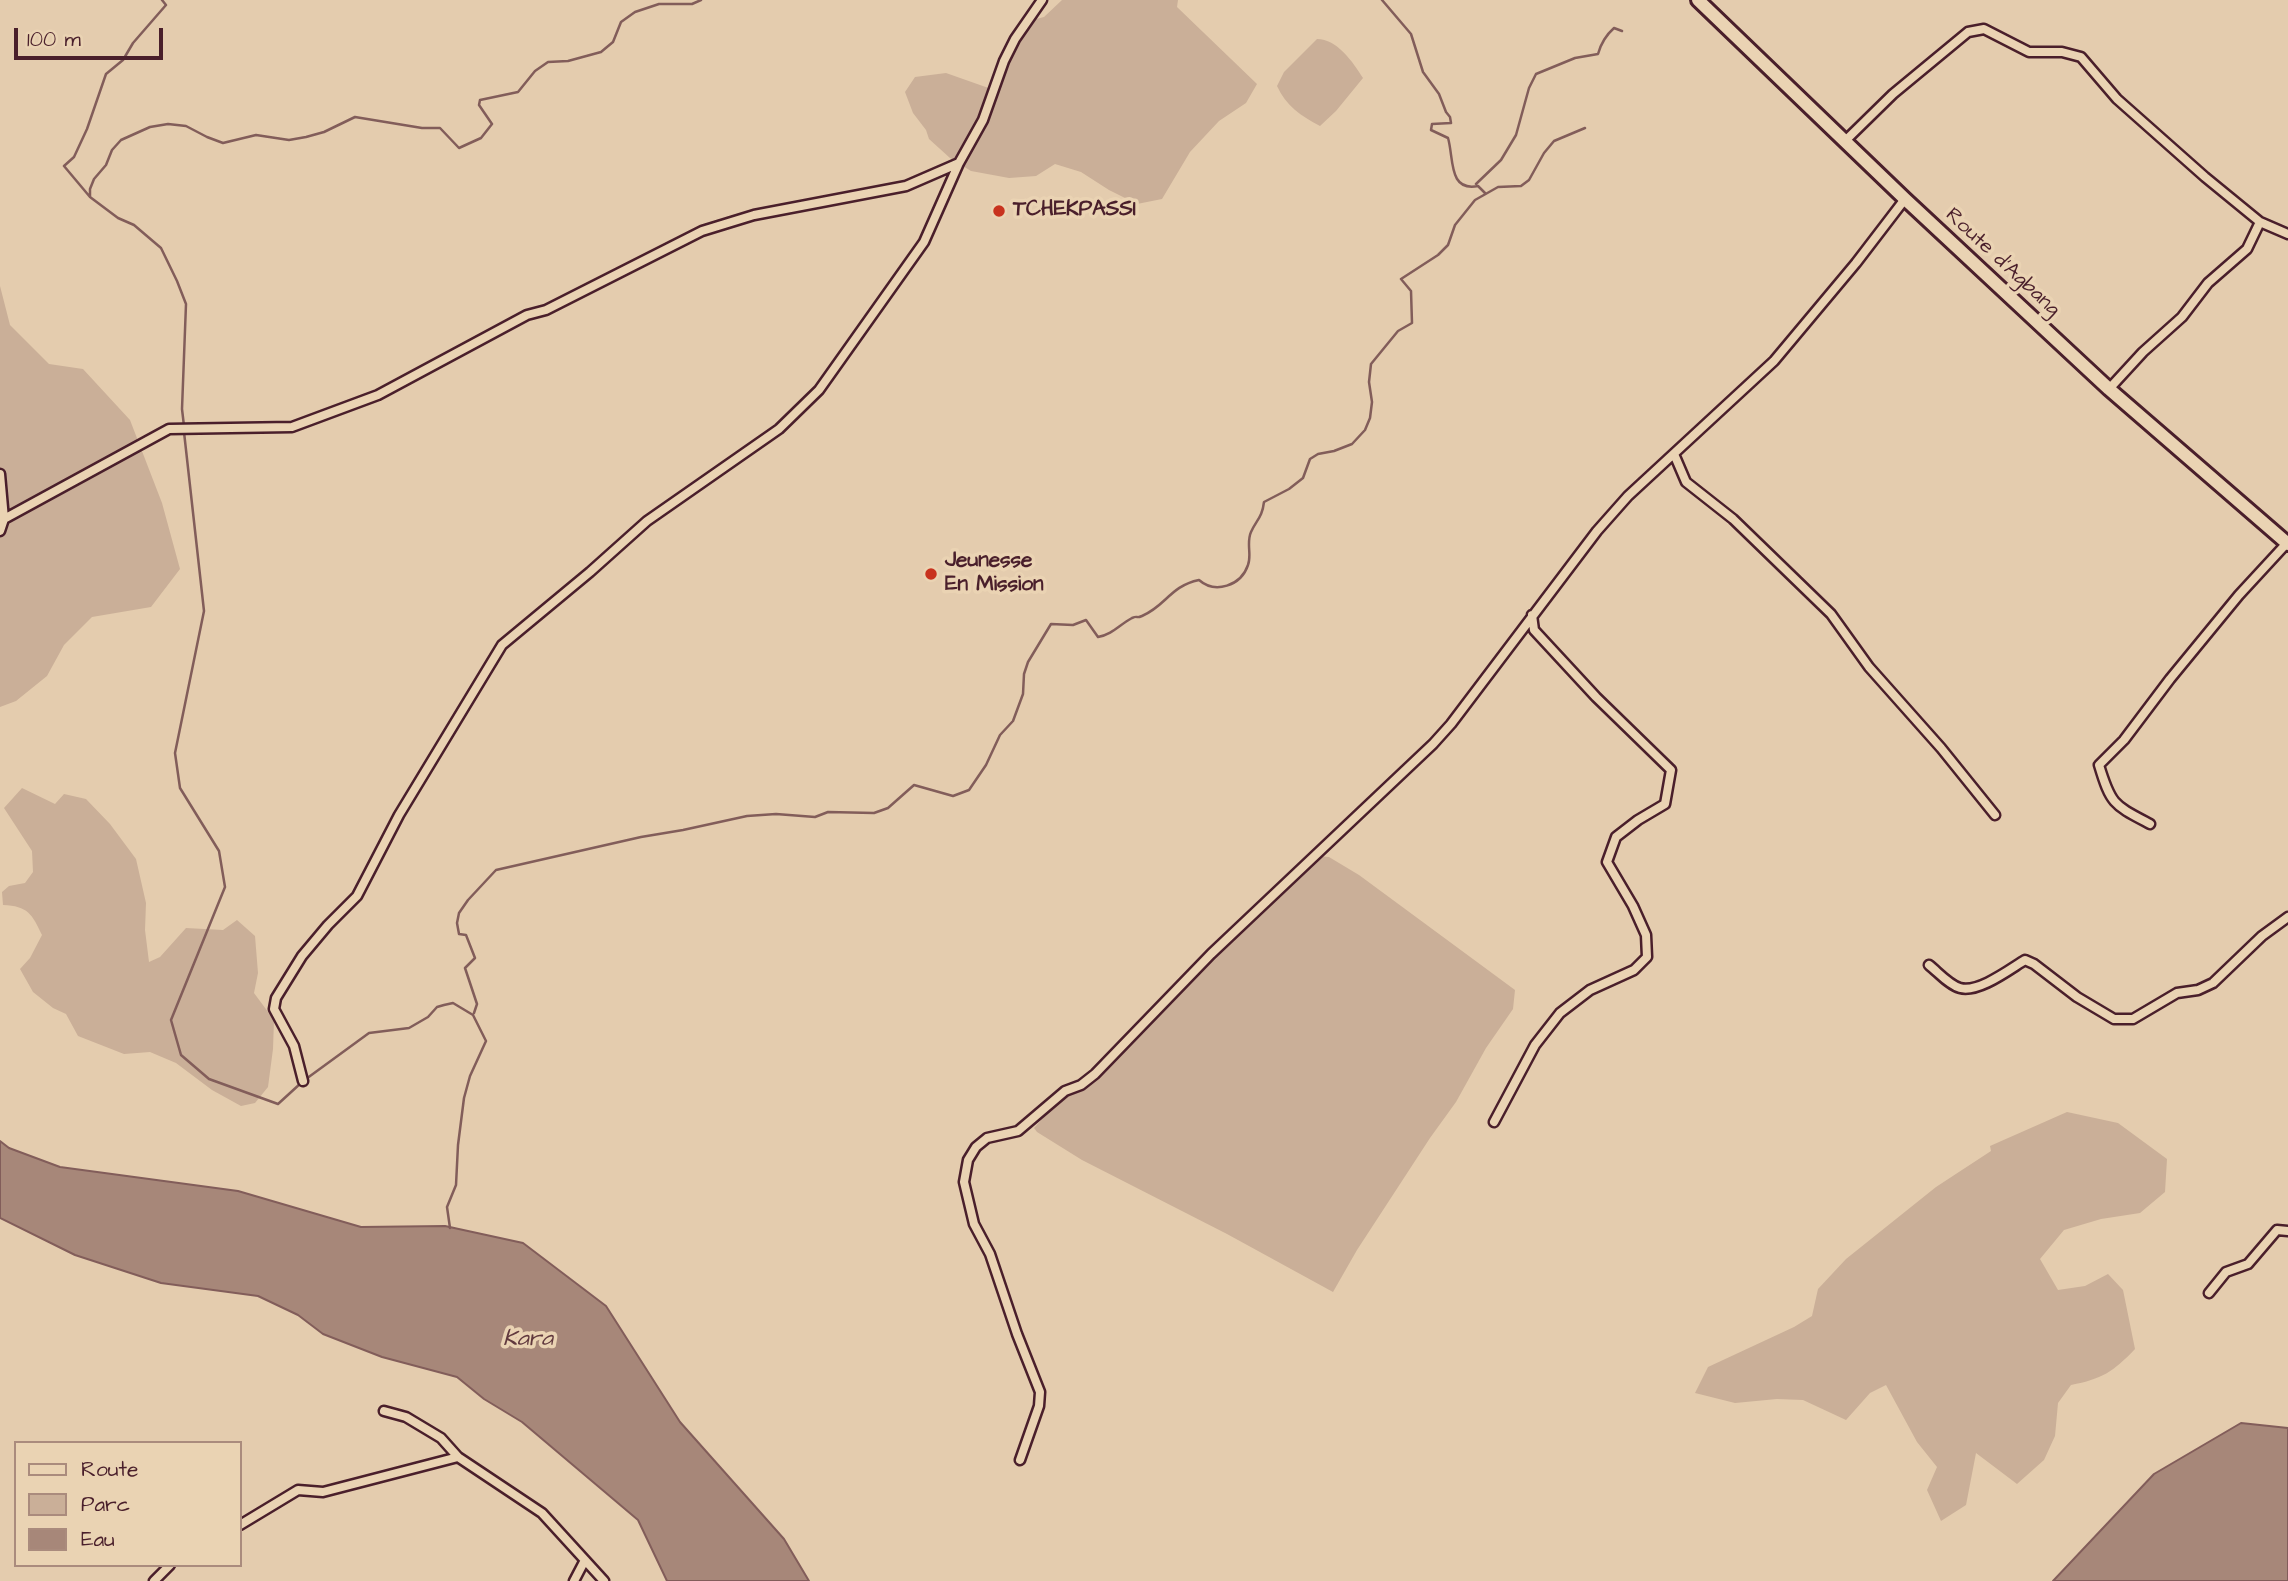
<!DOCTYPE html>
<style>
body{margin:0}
#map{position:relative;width:2288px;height:1581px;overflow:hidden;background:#e4ccae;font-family:"Architects Daughter",sans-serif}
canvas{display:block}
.legend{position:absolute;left:14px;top:1441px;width:228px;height:126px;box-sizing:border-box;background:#ead3b3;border:2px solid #aa8b7d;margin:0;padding:9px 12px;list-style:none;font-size:21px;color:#4a1f2b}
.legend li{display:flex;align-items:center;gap:14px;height:35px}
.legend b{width:35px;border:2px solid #aa8b7d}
.scale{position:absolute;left:14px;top:28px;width:149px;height:32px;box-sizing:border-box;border:4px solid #4a1f2b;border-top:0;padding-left:9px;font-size:21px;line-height:24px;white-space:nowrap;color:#4a1f2b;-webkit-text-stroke:5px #ead3b3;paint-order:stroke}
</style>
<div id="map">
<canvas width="2288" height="1581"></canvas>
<ul class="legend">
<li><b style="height:9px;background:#ead3b3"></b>Route</li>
<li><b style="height:19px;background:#caaf98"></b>Parc</li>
<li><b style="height:19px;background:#a78779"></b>Eau</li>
</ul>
<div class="scale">100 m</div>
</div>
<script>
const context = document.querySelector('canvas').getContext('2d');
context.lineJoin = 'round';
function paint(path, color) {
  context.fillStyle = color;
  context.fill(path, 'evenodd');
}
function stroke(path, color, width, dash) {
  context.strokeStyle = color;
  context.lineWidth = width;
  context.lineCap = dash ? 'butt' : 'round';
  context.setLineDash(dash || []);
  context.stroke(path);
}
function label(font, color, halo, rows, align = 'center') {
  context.font = font + ' "Architects Daughter",sans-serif';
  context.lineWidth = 7;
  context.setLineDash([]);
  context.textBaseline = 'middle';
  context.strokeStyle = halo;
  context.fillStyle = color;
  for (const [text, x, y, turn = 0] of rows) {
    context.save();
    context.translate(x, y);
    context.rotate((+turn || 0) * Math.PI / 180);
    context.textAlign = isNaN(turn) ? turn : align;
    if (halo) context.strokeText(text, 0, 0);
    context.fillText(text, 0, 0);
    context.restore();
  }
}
paint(new Path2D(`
 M1062,0H1178L1177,7L1257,84L1246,103L1219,121L1190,152L1162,199L1137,204L1109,190L1081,172L1055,164L1036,176L1009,178L971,171L950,158L929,139L926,130L913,113L905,92L915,77L946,73L997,91L1013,42L1032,20L1044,17Z
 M1317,39C1337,39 1353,62 1363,78L1336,111L1320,126C1301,116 1286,106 1277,86L1284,72Z
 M0,286L10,325L49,364L83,369L130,420L162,503L180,569L151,607L92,617L64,645L47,676L16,701L0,707Z
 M22,788L55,804L64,794L86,799L110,824L136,859L146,903L145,930L149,962L160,957L186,928L223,930L237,920L255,936L258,973L254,993L274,1020L273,1049L268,1087L255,1103L241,1106L212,1090L176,1063L150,1052L124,1054L78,1036L66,1014L53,1008L33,992L20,969L30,958L42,935C32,914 28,906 3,905L2,892L9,886L25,883L33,872L32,851L4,808Z
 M1319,856L1329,857L1359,875L1515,990L1513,1009L1486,1048L1456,1102L1430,1138L1357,1250L1333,1292L1227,1234L1082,1160L1037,1132L1034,1128L1065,1094L1144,1028L1238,932Z
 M2067,1112L2118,1123L2167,1159L2165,1192L2140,1213L2101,1219L2064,1230L2040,1259L2058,1290L2085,1286L2108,1274L2123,1290L2135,1349C2113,1372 2102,1379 2071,1385L2058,1403L2055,1436L2044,1460L2017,1484L1976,1453L1966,1505L1941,1521L1927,1490L1937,1467L1917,1442L1886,1385L1870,1393L1846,1420L1803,1400L1777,1399L1735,1403L1695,1393L1708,1367L1794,1327L1812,1316L1818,1289L1846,1259L1936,1187L1991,1151L1990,1146Z`), '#caaf98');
const water = new Path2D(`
 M0,1141L9,1148L60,1167L238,1191L361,1227L445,1226L523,1243L606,1306L680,1422L784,1539L809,1581H667L638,1520L522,1422L484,1399L457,1377L382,1357L323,1334L298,1315L258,1296L161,1283L75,1255L0,1218Z
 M2241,1423L2288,1428V1581H2053L2154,1474Z`);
paint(water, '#a78779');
stroke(water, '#825d5a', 2);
stroke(new Path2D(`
 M162,0L166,5L133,43L123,60L106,74L87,129L74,157L64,166L90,197L118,218L134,225L161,248L177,281L186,304L182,409L184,426
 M1382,0L1411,34L1423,72L1439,94L1446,112L1450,117L1451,123L1432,124L1431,130L1448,138C1454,158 1448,192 1478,186L1485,193
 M1476,184L1501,160L1516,135L1529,88L1536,74L1575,58L1598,54C1601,43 1605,36 1614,28L1622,31
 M90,197V189L94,179L106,165L112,150L121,140L150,127L168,124L186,126L207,137L223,143L256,135L289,140L306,137L324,132L355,117L422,128H440L459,148L481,138L492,124L479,105L480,100L518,92L535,71L548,62L568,61L601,52L613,42L621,22L635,12L659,4H692L701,0
 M184,432L204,611L175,753L180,788L219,851L225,887L171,1020L181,1055L209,1079L278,1104L301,1083
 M474,1013L477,1004L465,968L475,958L466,935L459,934L457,923L459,913L468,900L496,870L641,837L683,830L747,816L776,814L815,817L828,812L874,813L888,808L914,785L953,796L969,790L986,765L1000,735L1013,721L1023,694L1024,674L1028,662L1051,624L1073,625L1086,620L1098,637C1113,634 1119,625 1132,618C1139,615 1135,619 1142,616C1166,606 1170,586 1199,580C1215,594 1241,586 1248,565C1252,555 1246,543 1251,532C1257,519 1262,518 1264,502L1289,489L1303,478L1310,459L1318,454L1334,451L1352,444L1365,430L1370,418L1372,402L1369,382L1371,364L1398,331L1412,323L1411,291L1401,279L1438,255L1448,245L1455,225L1475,200L1498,187L1521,186L1529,180L1544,153L1554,141L1585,128
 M306,1079L369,1033L409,1028L428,1017L437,1007L444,1005L453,1003L473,1015L486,1041L470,1076L464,1098L458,1145L456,1185L447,1207L450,1228`), '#825d5a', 2.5);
const minor = new Path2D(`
 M1845,141L1893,94L1968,32L1984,29L2029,52H2062L2081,57L2117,99L2205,177L2260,222L2288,234
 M2109,389L2143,352L2182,317L2208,283L2247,249L2260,222
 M1674,454L1686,482L1733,519L1831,614L1869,667L1941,748L1995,815
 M0,474L4,519L0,531
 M4,519L169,429L292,427L378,395L527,315L546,310L702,231L754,215L906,186L959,163L983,120L1004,61L1015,39L1042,0
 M2150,824C2114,805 2111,805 2099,765L2124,740L2170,679L2239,595L2287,543
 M1929,965C1938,972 1949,985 1960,988C1979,993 2010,969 2025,960L2034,964L2077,997L2114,1019H2133L2177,993L2198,990L2213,983L2262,936L2288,917
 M303,1081L294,1046L274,1009L276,998L302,956L328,925L357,896L399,815L502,645L590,572L647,521L779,429L819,390L924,242L959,163
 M1494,1122L1535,1045L1560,1013L1590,990L1634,970L1647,957L1646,935L1633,906L1607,862L1616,837L1638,820L1665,804L1671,770L1596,697L1534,630L1532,615
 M2209,1293L2226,1272L2248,1264L2277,1230L2288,1231
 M384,1411L406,1417L441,1438L458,1457L542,1513L604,1581
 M1020,1460L1039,1406L1040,1392L1017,1334L990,1254L974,1224L964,1182L968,1160L976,1147L987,1138L1018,1131L1065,1091L1081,1085L1095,1074L1211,954L1433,744L1451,724L1597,531L1628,496L1774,361L1856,263L1905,199
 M240,1525L298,1490L323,1492L458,1457
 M154,1581L170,1565
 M574,1581L585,1560`);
const secondary = new Path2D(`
 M1698,0L1905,199L2109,389L2288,544`);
stroke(minor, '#4a1f2b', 13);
stroke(secondary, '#4a1f2b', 18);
stroke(minor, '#ead3b3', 8);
stroke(secondary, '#ead3b3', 12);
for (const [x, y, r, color] of [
 [999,211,7,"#c8321e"],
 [931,574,7,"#c8321e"]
]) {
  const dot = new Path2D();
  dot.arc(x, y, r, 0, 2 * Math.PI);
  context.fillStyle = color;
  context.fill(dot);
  stroke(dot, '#ead3b3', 2.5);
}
label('bold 21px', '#4a1f2b', '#ead3b3', [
 ["TCHEKPASSI",1013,211],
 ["Jeunesse",945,562],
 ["En Mission",945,586]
], 'left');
label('21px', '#4a1f2b', '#ead3b3', [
 ["Route d'Agbang",2002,263,43]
]);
label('italic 23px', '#61393e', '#ead3b3', [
 ["Kara",528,1340]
]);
</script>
